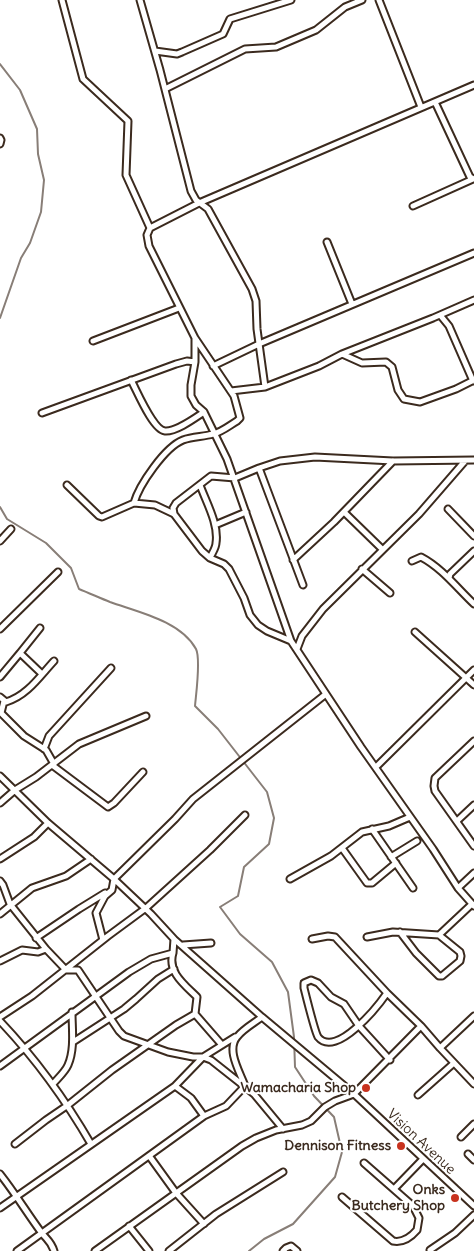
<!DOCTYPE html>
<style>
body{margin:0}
canvas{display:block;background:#fff}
</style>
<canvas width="474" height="1251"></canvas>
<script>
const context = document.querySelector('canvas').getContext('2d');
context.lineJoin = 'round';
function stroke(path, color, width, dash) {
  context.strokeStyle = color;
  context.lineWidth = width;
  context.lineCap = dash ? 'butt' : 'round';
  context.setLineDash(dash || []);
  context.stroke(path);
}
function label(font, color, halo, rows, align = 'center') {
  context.font = font + ' Delius,sans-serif';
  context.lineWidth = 4;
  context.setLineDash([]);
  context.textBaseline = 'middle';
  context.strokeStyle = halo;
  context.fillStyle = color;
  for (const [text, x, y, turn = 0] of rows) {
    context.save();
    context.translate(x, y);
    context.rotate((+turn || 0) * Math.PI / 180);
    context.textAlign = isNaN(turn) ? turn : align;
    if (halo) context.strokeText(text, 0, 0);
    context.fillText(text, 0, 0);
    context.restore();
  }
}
stroke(new Path2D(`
 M0,64L20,90L37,129L38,154L44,180L41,212L30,243L21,258L0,318
 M0,507L7,519L46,543L71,568L79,589C89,593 100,598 110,602C138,612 181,621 196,649C201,659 196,694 195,706L218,729L267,792L274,818L269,844L244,867L238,896L220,907L240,934L272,962L288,992L294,1037L295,1067L314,1096L334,1117L342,1152L335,1177L293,1224L264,1239L249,1251`), '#887e77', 2);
const minor = new Path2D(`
 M62,0L83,79L128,121L126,175L150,228
 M140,0L160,70L191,191L196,200L208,209L252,289L256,301L257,329L265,387
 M379,0L421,107
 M155,51L177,54L182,52L223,34L230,19L291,0
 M474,85L199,203L150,228L147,235L149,246L195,338V362L191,385V396L196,405L204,412L227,459L291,641L361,747L433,849L458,888L474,906
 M165,89L245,49L276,47L316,30L345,7L362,0
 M435,102L470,177L474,179
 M0,138L1,140L0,144
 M413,206L473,179
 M327,242L352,304
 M440,315L449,326L473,381
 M93,341L179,308
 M342,354L362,363L386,362L392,367L398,390L404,399L420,402L456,389L474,380
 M213,366L259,344L474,253
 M131,380C137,391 153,430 165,431C176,432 195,418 204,412
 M231,391L265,387L319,366L342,354L433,318L474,300
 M42,413L176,364L187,361L195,362
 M259,468L303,585
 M67,485L99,516L102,517L134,503L155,505L174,514
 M200,485C206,502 219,524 216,543C216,548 212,553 210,558
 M134,503C139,485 165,447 183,440C193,436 203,437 213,434C222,432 230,425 237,421L240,418L234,396L195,338
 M448,509L474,536
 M344,512L382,549
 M215,525L246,512
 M0,541L11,529
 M293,560L334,522L393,461
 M412,561L421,557C442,568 457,588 474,604
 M362,569L390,593
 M449,578L450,574L474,551
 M0,629L58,572
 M415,632L474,685
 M291,641L267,631L258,625L250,615L244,598L229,569L224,564L210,558L202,551L174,514L173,508L176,503L211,476L235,478L259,468L280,461L315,457L393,461L474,460
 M297,649L302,636L323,609L419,514L465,461
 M20,653L40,628
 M0,677L20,653L42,674
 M0,697L6,702C27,696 40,676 54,661
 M4,701L1,713L24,736L46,750L54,764
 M474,741L435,778L434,786L435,791L474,846
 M44,749L49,736L111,668
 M52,765L108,807L114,803L143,772
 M376,767L474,670
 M0,776L48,823L114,879L175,819L193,799L326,694
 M0,803L15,790L36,777L79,744L146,716
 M457,821L474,805
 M372,829L413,888
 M342,848L367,883H372L396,863
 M391,857L417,841
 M0,859L34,837L48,823
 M290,879L331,856L362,832L389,826L410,817
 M0,881L3,885L10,904L46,949
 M458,888L474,873
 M0,914L32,888L66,876L91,859
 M400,932L416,953L439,976H442L460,961L461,956L460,952L439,935
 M367,937L393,932L439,935L472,904
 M36,938L79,909L105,893
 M312,939L328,936L335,937L387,993C378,1006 336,1059 318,1037C315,1032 306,996 304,988V983L311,980L318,983L331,997L344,1004L359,1026L390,1060
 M183,945L211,943
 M173,953C167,972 185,985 197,997L195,1014L222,1045
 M0,961L22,950L38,952L46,949L66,970H78L119,1031L124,1036L168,1052L193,1057H203L235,1037
 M387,993L421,1026
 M0,1017L32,996L108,936L146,908L210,850L245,815
 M262,1017L354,1094L474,1206
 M0,1021C36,1059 65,1099 91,1144
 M73,1042L124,1009L136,999L158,979L174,969
 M440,1048L474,1084
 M0,1066L129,972L151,959L173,953L174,939
 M53,1084C58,1078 65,1072 68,1065C75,1049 72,1029 72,1012
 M175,1086L203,1057L211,1060L254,1094L283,1129
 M418,1095L454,1063
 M461,1137L474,1124
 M15,1144L46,1120L68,1105L112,1070L176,1025L195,1014
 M468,1154L474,1160
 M150,1157L176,1193L204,1224
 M0,1174C15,1193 27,1213 41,1232C47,1240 51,1241 54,1251
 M394,1189L423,1159
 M342,1197L393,1241C403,1243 411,1237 417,1230L419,1218L413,1206L364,1163
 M0,1208L175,1086L191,1098L204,1116
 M129,1226L149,1251
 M430,1250L455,1233L474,1215
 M17,1251L204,1116L226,1106L245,1086C240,1072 226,1050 237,1037C243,1029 254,1023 262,1017L174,939L151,914L114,879L112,890L105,896L96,913L103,940
 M95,1251L242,1146L256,1138L276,1130L302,1125L311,1121L325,1107L335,1101L354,1094L421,1026L440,1048L474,1016
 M169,1251L216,1214L283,1172
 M283,1251L286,1248L291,1246L297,1251`);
stroke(minor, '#3b2a1e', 9);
stroke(minor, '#fff', 5);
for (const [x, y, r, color] of [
 [366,1088,5,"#c8321e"],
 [401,1146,5,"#c8321e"],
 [455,1198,5,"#c8321e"]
]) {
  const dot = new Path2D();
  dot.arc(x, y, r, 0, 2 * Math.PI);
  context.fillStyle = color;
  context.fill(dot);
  stroke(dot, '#fff', 2);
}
label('bold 14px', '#3b2a1e', '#fff', [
 ["Wamacharia Shop",356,1088],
 ["Dennison Fitness",391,1146],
 ["Onks",445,1190],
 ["Butchery Shop",445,1206]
], 'right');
label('14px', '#3b2a1e', '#fff', [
 ["Vision Avenue",421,1142,43]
]);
</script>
